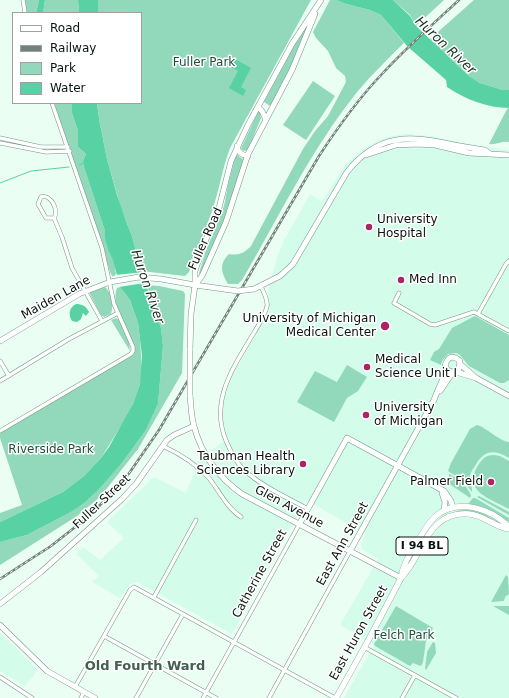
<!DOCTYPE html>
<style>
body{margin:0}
#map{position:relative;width:509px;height:698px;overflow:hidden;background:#eafef4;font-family:"DejaVu Sans",sans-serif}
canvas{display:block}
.legend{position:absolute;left:12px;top:12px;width:130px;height:92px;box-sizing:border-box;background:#fff;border:1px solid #9da19f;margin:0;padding:5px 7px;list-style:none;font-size:12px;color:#09140f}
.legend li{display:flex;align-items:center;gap:8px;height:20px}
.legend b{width:20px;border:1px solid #9da19f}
</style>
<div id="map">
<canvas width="509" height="698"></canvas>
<ul class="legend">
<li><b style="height:5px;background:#fff"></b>Road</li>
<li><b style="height:5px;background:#72827a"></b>Railway</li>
<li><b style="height:11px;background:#92d8ba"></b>Park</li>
<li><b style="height:11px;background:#58d2a4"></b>Water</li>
</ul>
</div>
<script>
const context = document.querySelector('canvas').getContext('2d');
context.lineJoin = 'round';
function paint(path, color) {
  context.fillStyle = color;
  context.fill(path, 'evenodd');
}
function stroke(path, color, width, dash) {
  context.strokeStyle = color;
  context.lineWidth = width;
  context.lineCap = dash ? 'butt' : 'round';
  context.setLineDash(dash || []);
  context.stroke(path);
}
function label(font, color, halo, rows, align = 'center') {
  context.font = font + ' "DejaVu Sans",sans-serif';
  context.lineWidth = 3;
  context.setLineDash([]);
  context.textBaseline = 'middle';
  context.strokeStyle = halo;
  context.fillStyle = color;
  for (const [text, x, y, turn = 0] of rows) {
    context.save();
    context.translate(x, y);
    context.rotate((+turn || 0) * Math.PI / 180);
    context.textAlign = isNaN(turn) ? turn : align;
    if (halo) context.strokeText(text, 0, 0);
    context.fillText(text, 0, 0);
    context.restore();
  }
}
paint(new Path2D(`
 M407,134L430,136L473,145L509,150V698H344L374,645L340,625L378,559L362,549L361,544L366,534L306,500L232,634L137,582L129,585L120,598L92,582L99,576L76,554L83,547L100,560L124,538L107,522L154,477L186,493L200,458L227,439L223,424L222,406L225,392L230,380L269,311L268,291L277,257L283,242L310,194L322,202L344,166L362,150L379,140L392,136Z
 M0,633L38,670L25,686L0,671Z`), '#d3fdea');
paint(new Path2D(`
 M24,0H39L36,13H27Z
 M45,0H78L79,13H43Z
 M98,0H311L230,148C222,169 219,192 211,214C204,233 196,252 189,272L185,276L141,271L132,236L121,208L107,159L99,119L97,103H141V13H98Z
 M330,0H336L346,4L370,10L381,15L404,43C388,59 372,74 358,91C311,149 279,217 242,280L238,284H228C221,272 219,264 229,254C239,256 244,253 251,246L303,149L315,131L328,116L346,82L345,76L336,68L328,51L316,38L313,32Z
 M393,0H444L416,26L410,15Z
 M474,0H509V90H503L480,83L469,76L447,55L438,48L430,39Z
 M313,14L305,31L290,70L270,106L264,102L301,33Z
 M313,81L335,96L306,140L283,125Z
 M54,103H71L72,106V113L78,131V147L86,154L83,161L84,167L105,231C105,243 110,250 114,261C115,265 115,270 116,274L115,275V276H112L110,272L101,240Z
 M509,108V142C502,141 496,145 489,144L507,109Z
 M258,112H260L261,119C256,129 253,140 247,150L244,151L241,149L242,146Z
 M236,154L244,160L222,227L200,274L199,273L205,253L224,206L228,185Z
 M147,285L159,286L183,291L185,294L182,373L138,449L100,497L77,516L0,565V542L27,535L71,512L102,486L122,463L146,430L158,404L163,346L161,328L156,312Z
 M105,287C111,291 114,307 111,314L104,317L101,315L90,294V292Z
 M120,287L130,300L138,323L140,340L142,371L140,384L133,404L126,418L101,458L84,476L63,492L0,522V513L22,505L0,438V433L134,354L133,349C127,333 110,304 117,288Z
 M475,316L509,335V380L504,383H500L469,366L460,355L456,353L448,354L442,361L441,365L430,360L434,352L439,349L452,328Z
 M116,318L119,320L129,343L130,351L111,320Z
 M347,365L367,377L358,391L347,398L334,422L297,402L315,371L337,382Z
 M477,425C484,426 499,441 509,442V458C494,449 484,450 475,466C473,469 470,473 470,477C469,483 473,488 472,492L463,481L448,471L451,463L470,429Z
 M494,455L500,456L509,461V509C491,499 463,492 477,467C482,459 485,455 494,455Z
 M449,474C459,478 466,485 471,495L470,498L448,483Z
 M479,496L509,512V515L477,497Z
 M473,498H475L509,518V522L483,508L468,504Z
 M470,509L481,512L502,524L503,526C488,517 475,510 457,512L456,511Z
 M506,575L508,577L509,594L505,597L504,601L491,602Z
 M396,606L433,628L426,641L423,662L421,666L413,663L410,666L375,646L374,644Z
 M493,606H509V615Z
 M433,642L435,643L436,653L426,670L425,669L427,652Z`), '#92d8ba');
paint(new Path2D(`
 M39,0H45L43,13H36Z
 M78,0H98V13H79Z
 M336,0H393L410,16L416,26L469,76L480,83L503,90H509V108C488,108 464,99 447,87L446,80L407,46L381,15L370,10L346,4Z
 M235,59L251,68L241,87L246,90L243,96L229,88L238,71L231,67Z
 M71,103H97L99,119L107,159L117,195L126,221L132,236L141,271L156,312L161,328L163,346L158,404L146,430L122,463L102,486L85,502L71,512L27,535L0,542V522L63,492L84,476L101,458L109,447L133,404L140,384L142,356L138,323L130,300L120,287L113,260L108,249L105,238V231L84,167L83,161L86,154L78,147V131L72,113V106Z
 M76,304C82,304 86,306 89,312L86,316L83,313L81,319L77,322L72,321C68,314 69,308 76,304Z`), '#58d2a4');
paint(new Path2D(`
 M144,272L149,285L138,284L119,287L115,275Z`), '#eafef4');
stroke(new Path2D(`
 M79,165L84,163
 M0,183L31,171L69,167`), '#58d2a4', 1);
const street = new Path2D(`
 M23,0L25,13
 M0,138L41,147H68
 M0,143L46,152L70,151
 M54,218H46L38,204L41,197C51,194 59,210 54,218L62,237L72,268L102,321
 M261,286C263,292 268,299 267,306C265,317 254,332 249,341C229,374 210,405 227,443C231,452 236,462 243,469C261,486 286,497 308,509
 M399,293L394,303L430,324L435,325L474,312L509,331
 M478,314L506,264L509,261
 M0,361L9,376
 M0,381L69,339L118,313
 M0,431L131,354L133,351V347L114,304L102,248L52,103
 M163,446C180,454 196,464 209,478C219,491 227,508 241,517
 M154,597L196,520
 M104,636L216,698
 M364,647L456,698
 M0,677L32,698
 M75,687L130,590L134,587L335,698
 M81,698L84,692
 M136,698L183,614
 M203,698L300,523
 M269,698L350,551
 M402,698L415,675`);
const secondary = new Path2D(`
 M258,107L262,111L266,120
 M237,146C238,152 241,155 248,156
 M366,155L396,145L417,144L435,145L469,153L509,155
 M196,284L202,276L226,222L248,154L292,70L315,14
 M254,289L280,276L293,264L347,172C378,133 409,135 454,145C464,147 474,148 484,150L489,153
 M0,341L79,294L110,282L139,277L161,279L195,285L238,291
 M190,350L191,314L195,285V271L204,244L219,208L231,161L248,125L292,44L321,0
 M460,364L476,378
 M456,372L476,378L509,396
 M440,391L453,372
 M190,395C191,405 191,416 194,426C201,454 219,478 242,494L401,578
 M442,493L445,502L444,511
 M300,523L347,438L444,491L451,501L453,508
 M350,551L434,400C437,391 442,382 445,373C446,369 444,364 447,361C450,355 456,357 460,361L459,369C455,373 450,373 446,368
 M0,604L41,572L122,499L136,484L167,440L174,435L194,426
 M0,625L47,671L95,698`);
const primary = new Path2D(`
 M401,578C403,564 410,554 417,542C423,533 428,522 437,515C459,498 492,509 509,527
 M336,698L369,639L401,578C424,555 426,511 469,514C484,515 494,527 509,529`);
stroke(street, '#759486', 4.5);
stroke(secondary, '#759486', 6);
stroke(primary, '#759486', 6);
stroke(street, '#fff', 3.5);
stroke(secondary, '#fff', 5);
stroke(primary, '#fff', 5.5);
const rail = new Path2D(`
 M0,579L51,546L88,517L120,485L130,472L159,430L319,156C338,127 358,99 382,74C406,48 433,24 459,0`);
stroke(rail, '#72827a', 2.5);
stroke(rail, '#fff', 1, [3]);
const secondaryBridge = new Path2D(`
 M238,291L254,289
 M190,350V395`);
stroke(secondaryBridge, '#759486', 6, []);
stroke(secondaryBridge, '#fff', 5);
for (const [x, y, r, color] of [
 [369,227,4,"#ad2364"],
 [401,280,4,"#ad2364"],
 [385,326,5,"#ad2364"],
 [367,367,4,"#ad2364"],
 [366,415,4,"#ad2364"],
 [303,464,4,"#ad2364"],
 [491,482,4,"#ad2364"]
]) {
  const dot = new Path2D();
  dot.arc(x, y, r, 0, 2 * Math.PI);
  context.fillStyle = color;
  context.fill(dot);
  stroke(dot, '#fff', 1.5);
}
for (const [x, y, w] of [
 [422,546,52]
]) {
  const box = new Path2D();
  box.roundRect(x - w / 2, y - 9, w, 18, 3);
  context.fillStyle = '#fff';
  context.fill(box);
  stroke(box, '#09140f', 1);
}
label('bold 11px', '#09140f', null, [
 ["I 94 BL",422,546]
]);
label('12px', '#1c4f3c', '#fff', [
 ["Fuller Park",204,63],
 ["Riverside Park",51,450],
 ["Felch Park",404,636]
]);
label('12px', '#09140f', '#fff', [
 ["University",377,220],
 ["Hospital",377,234],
 ["Med Inn",409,280],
 ["University of Michigan",376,319,"right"],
 ["Medical Center",376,333,"right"],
 ["Medical",375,360],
 ["Science Unit I",375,374],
 ["University",374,408],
 ["of Michigan",374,422],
 ["Taubman Health",295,457,"right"],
 ["Sciences Library",295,471,"right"],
 ["Palmer Field",483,482,"right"]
], 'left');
label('12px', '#09140f', '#fff', [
 ["Fuller Road",206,239,-66],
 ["Maiden Lane",56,298,-29],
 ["Fuller Street",102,502,-43],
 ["Glen Avenue",289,507,28],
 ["East Ann Street",343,544,-61],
 ["Catherine Street",260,574,-61],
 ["East Huron Street",359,633,-61]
]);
label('italic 13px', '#1a2f26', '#fff', [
 ["Huron River",445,46,43],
 ["Huron River",147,287,71]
]);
label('bold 13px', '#415e51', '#fff', [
 ["Old Fourth Ward",145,667]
]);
</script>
